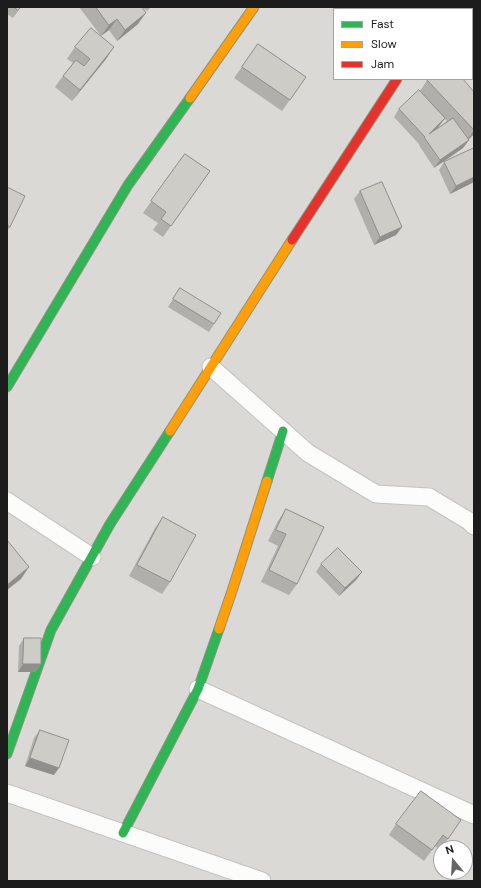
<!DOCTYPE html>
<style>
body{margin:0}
#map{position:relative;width:481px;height:888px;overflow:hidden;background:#ebeae4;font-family:"DM Sans",sans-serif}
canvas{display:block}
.frame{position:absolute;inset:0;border:8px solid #1c1c1c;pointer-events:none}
.legend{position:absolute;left:333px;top:8px;width:140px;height:72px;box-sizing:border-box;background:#fff;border:1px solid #a4a4a4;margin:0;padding:5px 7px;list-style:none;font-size:12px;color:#1c1c1c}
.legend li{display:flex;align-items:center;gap:8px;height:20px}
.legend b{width:20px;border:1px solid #a4a4a4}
.north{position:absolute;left:433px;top:840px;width:40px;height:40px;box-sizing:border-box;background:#fff;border:1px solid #a4a4a4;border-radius:50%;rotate:342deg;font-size:11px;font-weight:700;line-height:16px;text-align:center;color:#1c1c1c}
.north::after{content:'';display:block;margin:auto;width:14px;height:18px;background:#646462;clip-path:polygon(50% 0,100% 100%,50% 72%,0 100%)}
</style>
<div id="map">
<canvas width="481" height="888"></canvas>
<div class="frame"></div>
<ul class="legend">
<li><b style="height:5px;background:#30b455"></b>Fast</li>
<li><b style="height:5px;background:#ff9f0a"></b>Slow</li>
<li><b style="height:5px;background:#e5322d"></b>Jam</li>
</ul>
<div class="north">N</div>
</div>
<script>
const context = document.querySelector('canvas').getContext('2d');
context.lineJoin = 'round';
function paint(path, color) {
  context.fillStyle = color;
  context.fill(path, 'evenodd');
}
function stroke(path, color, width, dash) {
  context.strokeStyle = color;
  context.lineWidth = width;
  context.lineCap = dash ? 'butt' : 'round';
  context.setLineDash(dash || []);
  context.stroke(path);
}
paint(new Path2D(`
 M7,7H474V881H7ZM334,9H472V79H334ZM441,848H465V872H441Z`), '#dad9d6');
const street = new Path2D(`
 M444,9L445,7
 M211,367L308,453L376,494L429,497L469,521L474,526
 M7,501L92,557
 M198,689L474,815
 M7,793L262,881`);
const fast = new Path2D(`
 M7,387L128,185L190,98
 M267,481L283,431
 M7,754L51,630L110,524L170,431
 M123,833L198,689L219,629`);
const slow = new Path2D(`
 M190,98L254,7
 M170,431L292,240
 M219,629L232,591L267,481`);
const jam = new Path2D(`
 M292,240L397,79`);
stroke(street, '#c3c3c0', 19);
stroke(fast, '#8e947d', 11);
stroke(slow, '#8e947d', 11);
stroke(jam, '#8e947d', 11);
stroke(street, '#fcfcfb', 17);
stroke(fast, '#30b455', 9);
stroke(slow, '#ff9f0a', 9);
stroke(jam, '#e5322d', 9);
paint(new Path2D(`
 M7,7H21L13,18L7,14Z
 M79,7H142L138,24L117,41L109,30L101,36Z
 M142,7H151L147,11Z
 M258,44L306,77L282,111L234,78Z
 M75,47L106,59L72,101L55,87L63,76L73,63L67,59Z
 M428,79L474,92V134L468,140H469L463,148L434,168L419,145V144L394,117L399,109L420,91ZM445,119L447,121L438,128L439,126Z
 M474,148V182L450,194L439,170L444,162Z
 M185,154L210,171L163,237L153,230L158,223L143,213Z
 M7,187L10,227L7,231Z
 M360,191L402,227L396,235L374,245L354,199Z
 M180,288L214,324L209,332L168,307Z
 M286,509L297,584L289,595L261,582L278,546L268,541L278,521Z
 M163,517L170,582L162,594L129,576L155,528Z
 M321,564L362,572L356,580L339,596L316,572Z
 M24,638L41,664L35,672H18L19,646Z
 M40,730L54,775L25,766L34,738Z
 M461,820L440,850L435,846L424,861L389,835L396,824Z`), '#b0afab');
paint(new Path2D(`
 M146,13L138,24L117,41L125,30Z
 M117,19L109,30L101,36L109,25Z
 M114,47L106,59L72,101L80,90Z
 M445,118L439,126L426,140L429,134Z
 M474,130V134L466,142Z
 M469,140L463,148L434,168L440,160Z
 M474,177V182L450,194L456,186Z
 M402,227L396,235L374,245L380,237Z
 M29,567L21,579L7,590V585Z
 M362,572L356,580L339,596L345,588Z
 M23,664H41L35,672H18Z
 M30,758L59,768L54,775L25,766Z`), '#908f8b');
const building = new Path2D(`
 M14,7H21L18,10Z
 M96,7H142L146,13L125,30L117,19L109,25Z
 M91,28L114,47L80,90L63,76L76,60L84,66L90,59L75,47Z
 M258,44L306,77L290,100L242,67Z
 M428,79H463L474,92V130L427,80Z
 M419,90L445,118L429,134L453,118L469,140L440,160L424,137H425L399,109Z
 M474,148V177L456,186L444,162Z
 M185,154L210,171L171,226L161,219L166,212L151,201Z
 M382,182L402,227L380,237L360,191Z
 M7,187L25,196L10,227L7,225Z
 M180,288L221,313L214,324L173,299Z
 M286,509L324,527L297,584L269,570L286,534L276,530Z
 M163,517L196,535L170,582L137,565Z
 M7,540L29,567L7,585Z
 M338,548L362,572L345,588L321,564Z
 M24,638H41V664H23Z
 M40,730L69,740L59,768L30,758Z
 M421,791L461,820L448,839L443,835L432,850L396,824Z`);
paint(building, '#cdccc7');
stroke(building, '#908f8b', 1);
</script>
